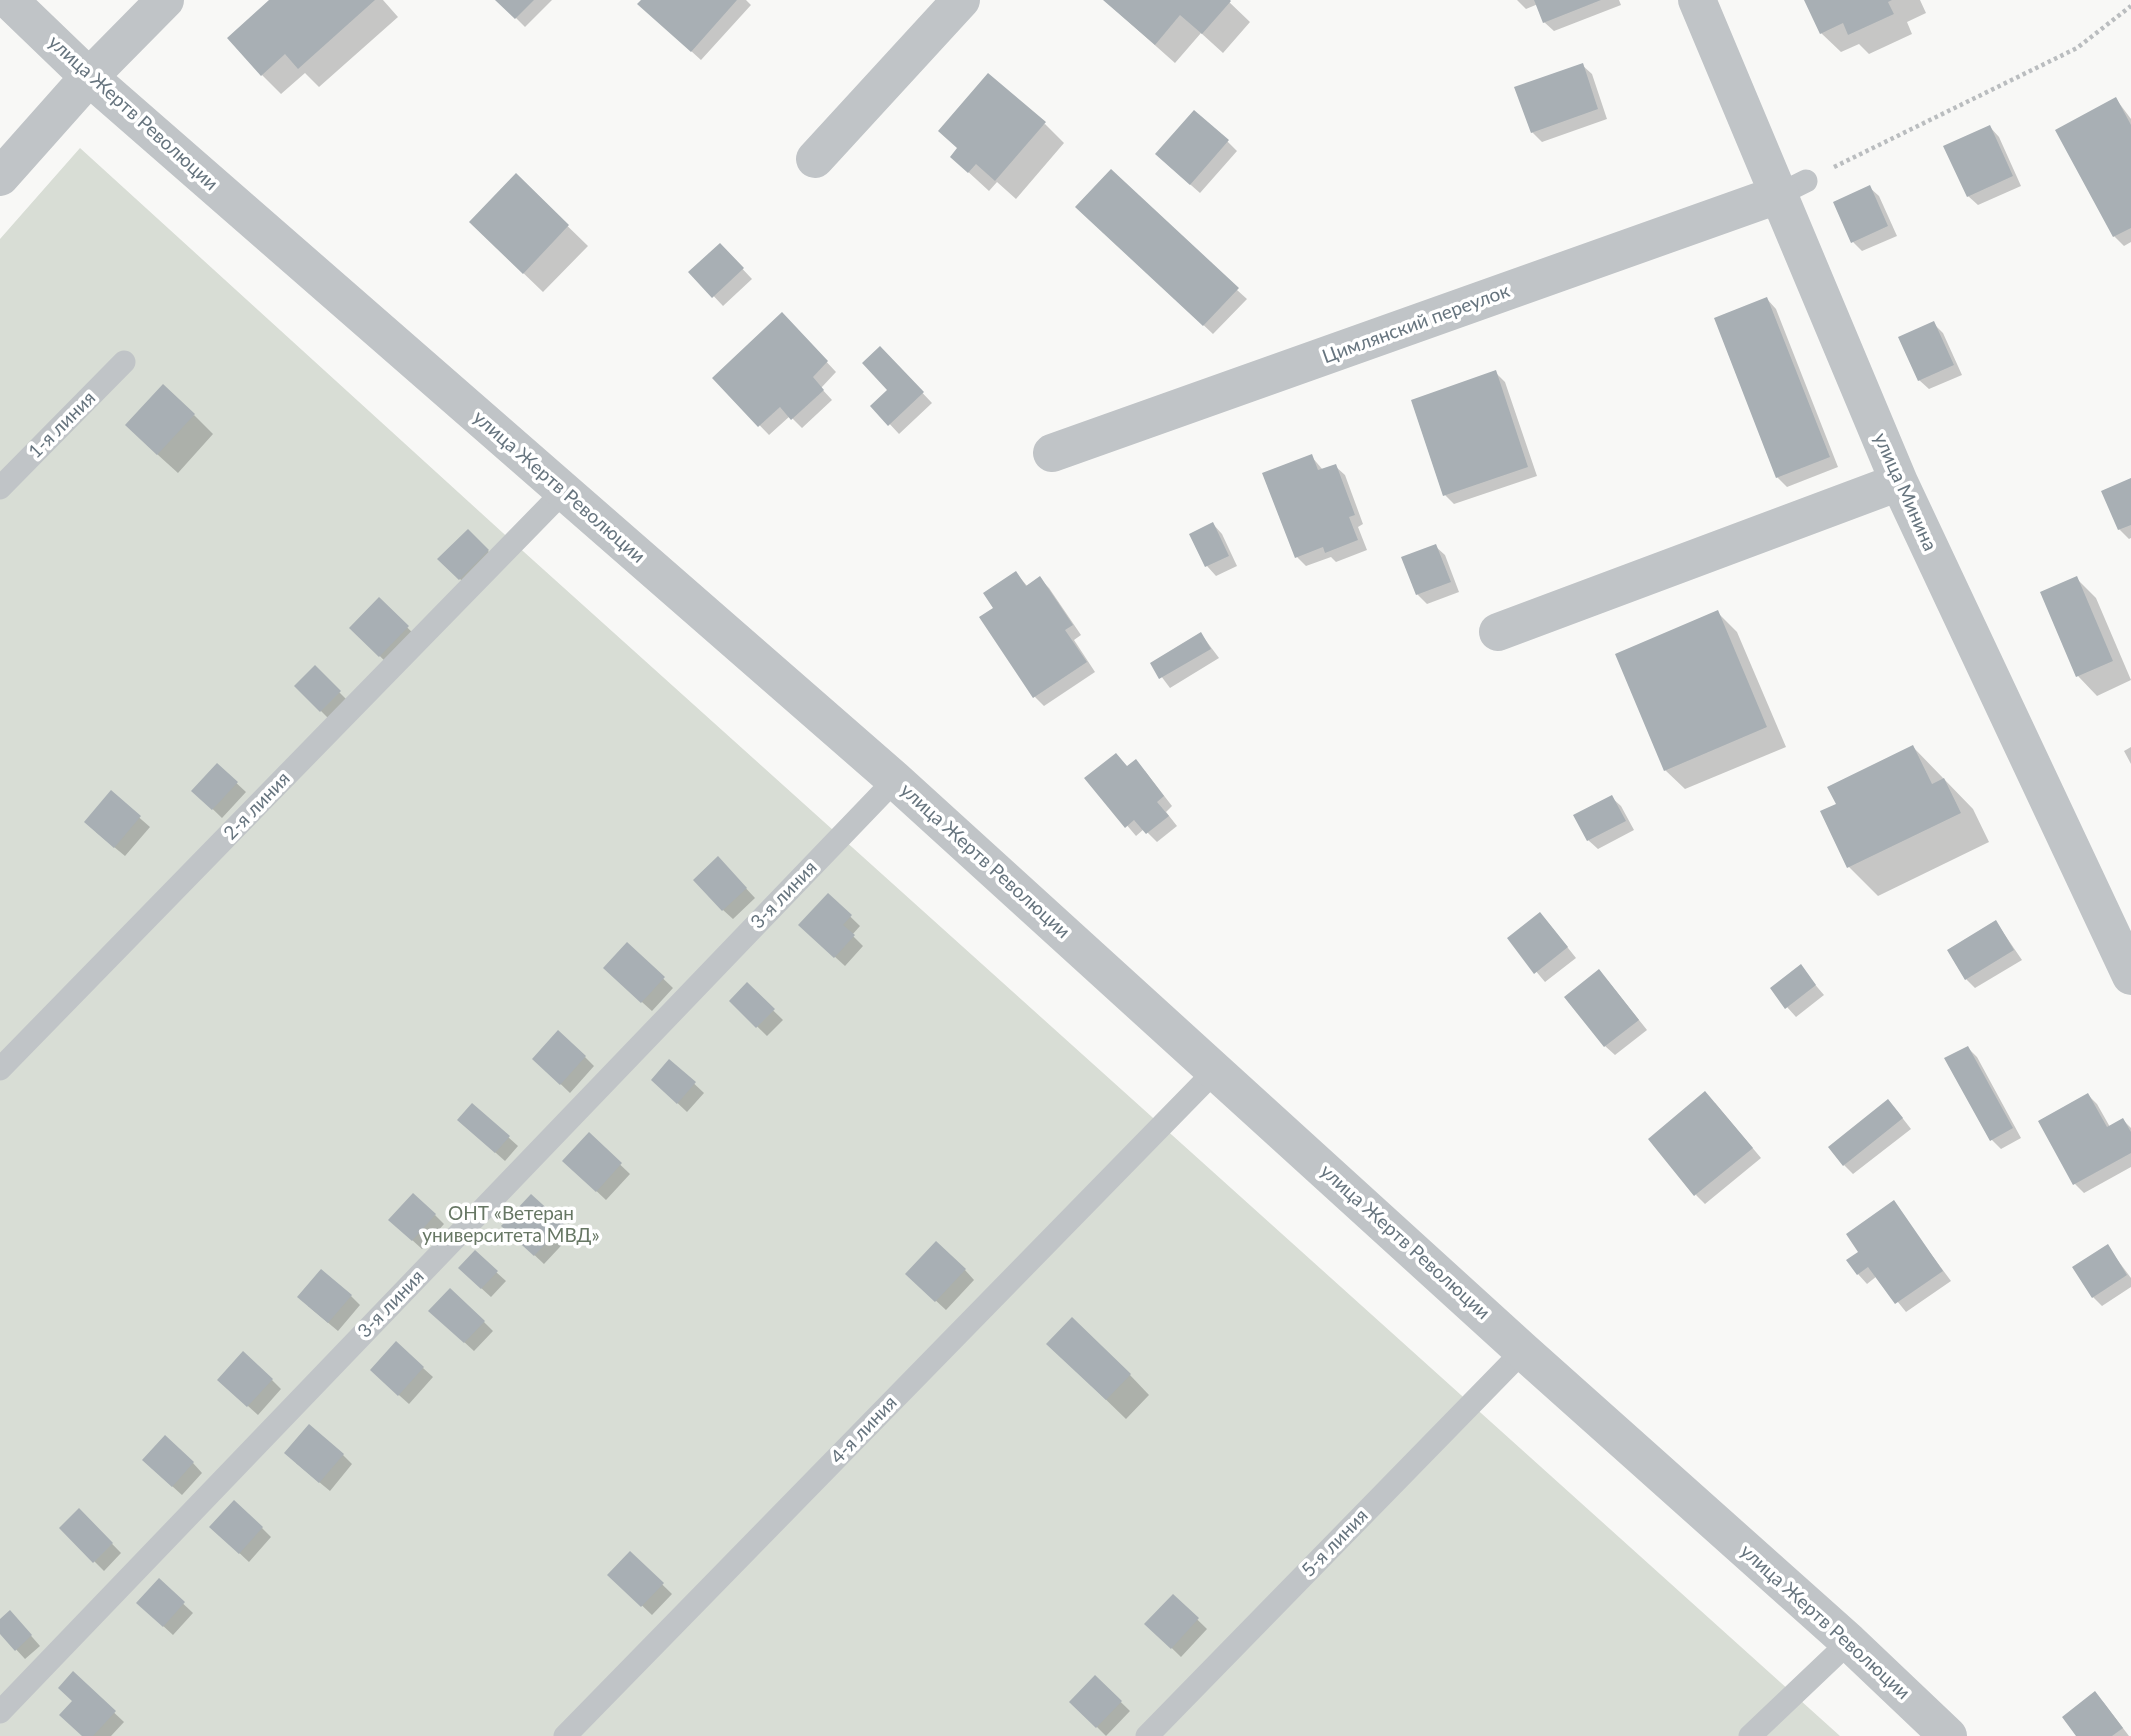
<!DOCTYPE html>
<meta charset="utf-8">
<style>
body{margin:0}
canvas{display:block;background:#f8f8f6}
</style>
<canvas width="2131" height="1736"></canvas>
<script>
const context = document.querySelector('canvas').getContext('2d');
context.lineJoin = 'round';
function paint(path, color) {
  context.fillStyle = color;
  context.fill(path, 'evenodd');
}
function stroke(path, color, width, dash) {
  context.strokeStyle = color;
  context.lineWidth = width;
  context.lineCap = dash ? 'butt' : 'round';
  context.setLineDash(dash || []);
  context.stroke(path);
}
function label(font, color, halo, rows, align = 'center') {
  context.font = font + ' Lato,sans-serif';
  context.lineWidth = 7;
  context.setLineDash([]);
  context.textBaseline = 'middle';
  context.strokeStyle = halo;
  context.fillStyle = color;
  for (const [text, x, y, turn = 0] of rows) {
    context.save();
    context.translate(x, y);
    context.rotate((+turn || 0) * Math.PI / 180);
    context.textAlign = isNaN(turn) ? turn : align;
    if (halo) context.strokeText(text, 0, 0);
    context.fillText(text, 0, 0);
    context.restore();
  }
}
paint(new Path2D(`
 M80,148L514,543L1840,1736H0V239Z`), '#d8ddd5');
paint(new Path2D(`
 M272,0H383L398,17L319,87L305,73L281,94L262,75Z
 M498,0H552L525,27Z
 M643,0H746L751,5L701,60L649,13Z
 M1104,0H1227L1250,22L1223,53L1201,33L1175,63Z
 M1517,0H1619L1621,5L1554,31L1544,22L1538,4L1526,9Z
 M1806,0H1920L1926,13L1907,22L1912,34L1869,54L1859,44L1841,52L1821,33Z
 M1582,65L1592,74L1607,119L1542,142L1532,132Z
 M2116,99L2131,119V242L2124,246L2114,236Z
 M1045,124L1064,143L1016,199L997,182L989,191L952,157Z
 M1990,127L1999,137L2021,186L1978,205L1968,196Z
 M1227,141L1237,151L1200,193L1167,164Z
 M516,176L588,246L543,292L491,242Z
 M1869,187L1879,196L1897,236L1862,251L1853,242Z
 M1087,216L1237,290L1247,299L1213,334Z
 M720,245L752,279L723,306L691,272Z
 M1767,299L1776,309L1838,467L1787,487L1777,477Z
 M782,314L836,372L821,388L832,400L802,428L790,416L769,435L714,378Z
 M1933,323L1943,333L1962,375L1929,389L1919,380Z
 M880,348L932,403L899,434L873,406L889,390Z
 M1495,372L1505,382L1537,476L1454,504L1445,495Z
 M194,415L213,434L178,473L147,445Z
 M1311,456L1323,470L1335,466L1345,475L1363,524L1358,527L1367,550L1336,562L1331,557L1306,566L1297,557Z
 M2131,480V538L2129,539L2119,529Z
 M1213,524L1222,534L1237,566L1216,576L1207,566L1192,535Z
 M468,531L497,560L469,588L440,559Z
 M1435,546L1445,555L1459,592L1427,604L1417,594Z
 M1016,573L1028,587L1040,579L1049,588L1081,635L1074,640L1095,672L1044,706L1035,697L995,608Z
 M2076,578L2096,598L2131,680L2097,696L2078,676Z
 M379,600L417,637L389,665L351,628Z
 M1717,612L1737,632L1786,747L1685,789L1665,770Z
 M1201,634L1219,658L1170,688L1152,664Z
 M315,668L349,702L330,720L296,686Z
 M1913,747L1973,809L1989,842L1878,896L1849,867L1838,805Z
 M2131,747V764L2124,751Z
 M217,765L246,792L222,818L194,791Z
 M1128,768L1145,771L1172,806L1166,812L1177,826L1157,842L1144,829L1136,836L1087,778Z
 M111,793L150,827L125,856L96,832Z
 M1611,797L1621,806L1634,830L1598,849L1588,840Z
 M727,868L755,898L733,919L723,910Z
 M828,895L860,926L852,935L863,946L845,966L810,934Z
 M1996,922L2022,960L1975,988L1966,979Z
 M1549,924L1576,958L1545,982L1509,939Z
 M627,944L673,988L652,1011L614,977Z
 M1800,967L1824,995L1796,1017L1787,1007Z
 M1608,981L1647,1030L1615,1055L1605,1046Z
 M747,985L783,1020L767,1036L731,1001Z
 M1968,1048L1977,1057L2021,1138L2001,1149L1992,1140L1947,1059Z
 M585,1057L594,1066L570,1093L544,1068Z
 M670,1061L704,1093L687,1112L653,1080Z
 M2088,1095L2097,1104L2110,1127L2123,1120L2131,1128V1167L2084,1193L2075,1184Z
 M1715,1103L1761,1158L1705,1204L1696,1195Z
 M1897,1111L1911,1129L1853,1174L1844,1165Z
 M469,1129L508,1137L518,1146L505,1161Z
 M589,1135L630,1174L606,1200L574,1170Z
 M1893,1203L1951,1281L1906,1312L1877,1276L1867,1284L1858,1274L1861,1252Z
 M435,1215L444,1224L422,1249L400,1229Z
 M563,1225L572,1234L544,1264L513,1235Z
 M2107,1246L2131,1278V1287L2102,1306L2093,1297Z
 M965,1270L974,1280L946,1310L907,1274Z
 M496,1272L506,1281L491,1297L470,1278Z
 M351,1296L360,1305L338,1331L308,1306Z
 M440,1320L484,1322L493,1331L474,1351Z
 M1068,1363L1130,1375L1149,1395L1126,1419Z
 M423,1368L433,1377L409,1404L382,1380Z
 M272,1380L281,1389L258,1415L229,1389Z
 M343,1455L352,1464L330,1491L296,1463Z
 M193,1463L202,1473L182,1495L153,1469Z
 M79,1510L121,1553L104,1571L61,1528Z
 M262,1528L271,1537L249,1562L221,1536Z
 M630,1553L672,1594L652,1615L610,1575Z
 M159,1581L193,1613L173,1635L148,1612Z
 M1173,1596L1207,1629L1181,1657L1147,1624Z
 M0,1621L19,1622L40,1646L25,1659L0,1632Z
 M73,1674L124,1722L111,1736H83Z
 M1095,1677L1130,1711L1106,1736L1072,1702Z
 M2095,1694L2104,1703L2129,1736H2079Z`), '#0003');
paint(new Path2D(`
 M269,0H375L298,69L285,54L261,76L227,38Z
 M495,0H534L515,19Z
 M641,0H737L691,52L637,4Z
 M1103,0H1230L1231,1L1202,34L1180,15L1155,45Z
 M1534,0H1601L1543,23Z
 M1804,0H1892L1888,2L1894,14L1848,35L1843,23L1820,34Z
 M1583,63L1598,109L1531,133L1514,87Z
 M988,73L1046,122L995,181L976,164L968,173L950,157L957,148L938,131Z
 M2116,97L2131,125V228L2113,237L2055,130Z
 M1194,110L1229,140L1190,185L1155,154Z
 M1990,125L2013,176L1967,197L1943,146Z
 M1111,169L1239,288L1203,326L1075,207Z
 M516,173L569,225L523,274L469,222Z
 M1870,185L1888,226L1851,243L1833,202Z
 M720,243L744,268L712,298L688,272Z
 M1767,297L1830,457L1776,478L1714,318Z
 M782,312L828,361L813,377L824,390L791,420L780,407L758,427L712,378Z
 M1934,321L1954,365L1918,381L1898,337Z
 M880,346L924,392L888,426L870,406L887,390L862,363Z
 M1496,370L1528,467L1443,496L1411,400Z
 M163,384L195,414L157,455L125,425Z
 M1312,454L1318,470L1336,464L1355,515L1349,517L1358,540L1325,553L1323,547L1295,558L1262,473Z
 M2131,478V525L2118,530L2101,491Z
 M1213,522L1229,556L1205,567L1189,534Z
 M468,529L489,550L459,580L437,559Z
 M1436,544L1451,582L1416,595L1401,557Z
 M1016,571L1026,586L1040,576L1073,625L1065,630L1087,662L1033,698L979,617L993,608L983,593Z
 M2077,576L2113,661L2076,677L2040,592Z
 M379,597L409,626L379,657L349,628Z
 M1718,610L1767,727L1664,771L1615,654Z
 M1201,632L1211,649L1159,679L1150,663Z
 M315,665L341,691L320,712L294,686Z
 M1913,745L1932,784L1944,778L1961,813L1847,868L1820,811L1836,804L1827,787Z
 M1116,753L1127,766L1136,759L1164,796L1157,802L1169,816L1146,834L1134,820L1125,828L1084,778Z
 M217,763L238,782L212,810L191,791Z
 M111,790L141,816L114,848L84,822Z
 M1612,795L1626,821L1587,841L1573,815Z
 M718,856L747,888L722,911L693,880Z
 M828,893L852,915L843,925L855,935L834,958L798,925Z
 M1540,912L1568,947L1534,974L1507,938Z
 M1996,920L2014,950L1965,980L1947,950Z
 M627,942L665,977L641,1003L603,968Z
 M1801,964L1816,985L1785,1009L1770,988Z
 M1599,969L1639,1020L1604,1047L1564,997Z
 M747,982L775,1009L756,1028L729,1001Z
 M558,1030L586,1056L560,1085L532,1059Z
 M1968,1046L2013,1128L1990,1141L1944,1058Z
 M669,1059L696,1082L677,1104L651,1080Z
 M1705,1091L1753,1148L1694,1196L1648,1139Z
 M2088,1093L2107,1127L2123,1118L2131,1132V1153L2073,1185L2038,1121Z
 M1888,1099L1903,1118L1843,1166L1828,1147Z
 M472,1103L510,1136L495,1153L457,1120Z
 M589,1132L622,1163L596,1192L562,1161Z
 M413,1193L436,1214L412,1241L388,1220Z
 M531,1194L564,1224L534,1256L501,1226Z
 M1894,1200L1943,1271L1895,1304L1868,1267L1857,1275L1846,1260L1858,1252L1846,1234Z
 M936,1241L966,1269L935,1302L905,1274Z
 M2108,1244L2127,1275L2092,1298L2072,1267Z
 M475,1250L498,1271L481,1289L458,1268Z
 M321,1269L352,1295L328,1323L297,1297Z
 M450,1288L485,1321L464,1343L428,1311Z
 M1072,1317L1131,1374L1106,1400L1046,1344Z
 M396,1341L424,1367L398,1396L370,1370Z
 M243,1351L273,1379L247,1407L217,1380Z
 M309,1424L344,1454L319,1483L284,1453Z
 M165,1435L194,1462L172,1487L142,1460Z
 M234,1500L263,1527L239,1554L209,1527Z
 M79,1508L113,1543L93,1563L59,1528Z
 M630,1551L664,1583L641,1607L607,1575Z
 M159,1578L185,1602L163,1627L136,1603Z
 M1173,1594L1199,1618L1171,1649L1144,1624Z
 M10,1610L32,1635L15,1651L0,1634V1619Z
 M73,1671L116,1711L93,1736H82L59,1715L72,1701L58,1688Z
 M1095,1675L1122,1701L1096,1728L1069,1702Z
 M2095,1691L2123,1728L2112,1736H2076L2062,1717Z`), '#a8afb4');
stroke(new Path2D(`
 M1834,167L2077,48L2131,6`), '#babdbf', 4.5, [3.5, 3.5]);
stroke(new Path2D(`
 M1780,194L1806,181
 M0,488L124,362
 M0,1069L564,491
 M0,1712L895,780
 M565,1736L1216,1070
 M1147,1736L1523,1351
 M1750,1736L1849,1642`), '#c0c4c7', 23);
stroke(new Path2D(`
 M9,0L89,77L895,780L1523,1351L1849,1642L1948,1736
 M1697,0L1899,482L2131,976
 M815,159L961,0
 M0,177L89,77L165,0
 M1052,453L1780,194
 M1498,632L1899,482`), '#c0c4c7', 38);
label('19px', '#66747e', '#fff', [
 ["улица Жертв Революции",133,113,42],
 ["Цимлянский переулок",1416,324,-20],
 ["1-я линия",62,425,-45],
 ["улица Жертв Революции",559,487,41],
 ["улица Минина",1905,492,66],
 ["2-я линия",257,806,-46],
 ["улица Жертв Революции",985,861,42],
 ["3-я линия",784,895,-46],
 ["улица Жертв Революции",1405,1242,42],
 ["3-я линия",391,1304,-46],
 ["4-я линия",864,1430,-46],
 ["5-я линия",1335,1543,-46],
 ["улица Жертв Революции",1825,1622,42]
]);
label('19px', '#677764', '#fff', [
 ["ОНТ «Ветеран",511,1214],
 ["университета МВД»",511,1236]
]);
</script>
